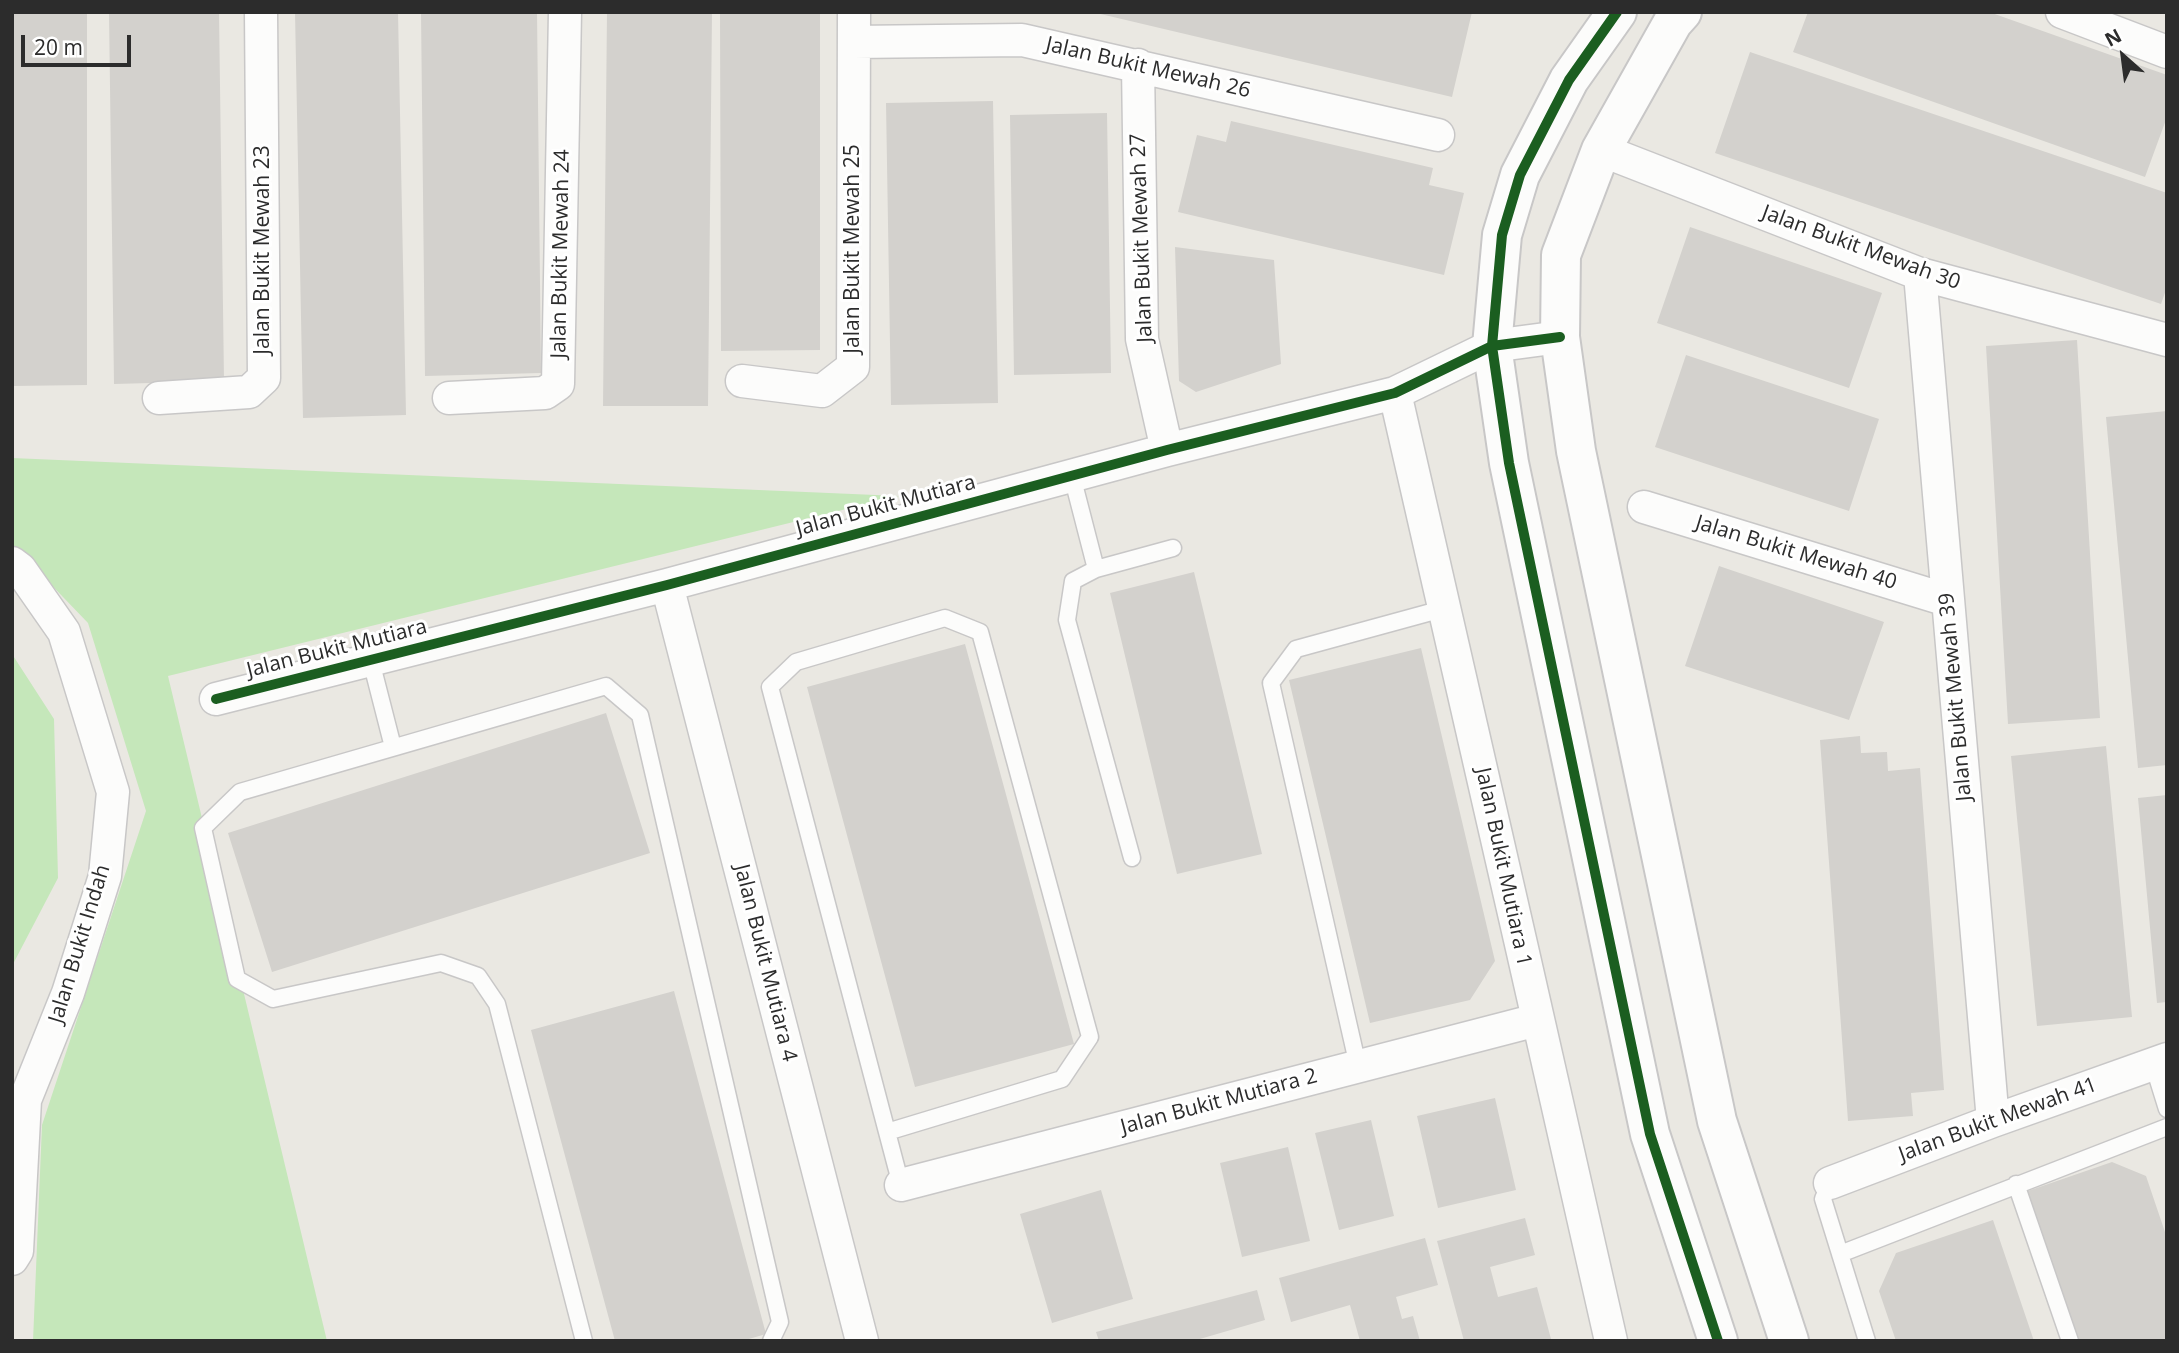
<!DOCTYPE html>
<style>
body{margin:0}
#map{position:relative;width:2179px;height:1353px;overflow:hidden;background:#eae8e2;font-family:"Open Sans",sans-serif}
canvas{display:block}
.frame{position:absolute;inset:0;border:14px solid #2c2c2c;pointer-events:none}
.north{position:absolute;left:2088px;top:21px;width:70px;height:70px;-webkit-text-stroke:5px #fff;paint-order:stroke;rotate:332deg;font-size:19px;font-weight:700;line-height:28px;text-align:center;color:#2c2c2c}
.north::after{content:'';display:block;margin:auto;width:24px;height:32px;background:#2c2c2c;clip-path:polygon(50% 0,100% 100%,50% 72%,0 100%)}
.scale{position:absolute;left:21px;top:35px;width:110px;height:32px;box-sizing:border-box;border:4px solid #2c2c2c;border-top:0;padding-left:9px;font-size:21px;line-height:24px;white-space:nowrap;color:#2c2c2c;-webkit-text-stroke:5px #fff;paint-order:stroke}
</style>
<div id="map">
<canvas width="2179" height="1353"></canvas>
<div class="frame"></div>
<div class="north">N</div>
<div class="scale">20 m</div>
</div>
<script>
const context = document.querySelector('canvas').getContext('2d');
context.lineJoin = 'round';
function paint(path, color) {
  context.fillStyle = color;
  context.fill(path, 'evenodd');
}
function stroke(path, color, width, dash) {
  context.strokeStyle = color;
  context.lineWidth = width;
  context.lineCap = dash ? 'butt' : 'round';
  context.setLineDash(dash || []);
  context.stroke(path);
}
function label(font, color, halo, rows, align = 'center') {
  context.font = font + ' "Open Sans",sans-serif';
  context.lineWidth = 6;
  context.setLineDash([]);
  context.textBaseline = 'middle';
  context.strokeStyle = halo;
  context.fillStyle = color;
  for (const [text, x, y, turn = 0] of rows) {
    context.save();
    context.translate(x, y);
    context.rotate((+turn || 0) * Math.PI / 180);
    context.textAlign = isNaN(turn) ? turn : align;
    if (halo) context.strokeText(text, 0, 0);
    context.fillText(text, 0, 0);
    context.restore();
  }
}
paint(new Path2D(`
 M12,458L899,496L168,676L327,1341H33L42,1125L146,811L88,623L12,544Z
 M12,654L54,719L58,878L12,966Z`), '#c5e7ba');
paint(new Path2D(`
 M12,12H87V385L12,386Z
 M109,12H219L224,381L114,384Z
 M295,12H398L406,415L303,418Z
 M421,12H537L541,373L425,376Z
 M607,12H712L708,406H603Z
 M720,12H820V350L721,351Z
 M1092,12H1472L1452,97Z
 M1808,12H1989L2167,75V117L2145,177L1793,52Z
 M1750,52L2167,193V287L2161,304L1715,153Z
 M993,101L998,403L891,405L886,103Z
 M1107,113L1111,373L1014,375L1010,115Z
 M1231,121L1433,168L1429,185L1464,193L1444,275L1178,212L1197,135L1226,142Z
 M1690,227L1882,293L1849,388L1657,323Z
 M1175,247L1274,260L1281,364L1196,392L1179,381Z
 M2077,340L2100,718L2008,724L1986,346Z
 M1686,355L1879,419L1849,511L1655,447Z
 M2167,411V765L2138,768L2106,417Z
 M1719,566L1884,622L1849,720L1685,666Z
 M1194,572L1262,854L1177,874L1110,593Z
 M965,644L1074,1044L915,1087L807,687Z
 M1421,648L1495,961L1470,1000L1370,1023L1289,680Z
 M606,713L650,853L272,972L228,833Z
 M1860,736L1861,753L1887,752L1888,771L1920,768L1944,1090L1911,1093L1913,1116L1848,1121L1820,740Z
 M2106,746L2132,1017L2037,1026L2011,756Z
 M2167,795V1002L2157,1003L2138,798Z
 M674,991L766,1334L742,1341H615L531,1030Z
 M1495,1098L1516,1190L1438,1208L1417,1116Z
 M1371,1120L1394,1216L1339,1230L1315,1133Z
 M1288,1147L1310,1241L1242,1257L1220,1163Z
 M2112,1162L2146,1176L2167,1238V1341H2076L2025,1192Z
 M1101,1190L1133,1299L1052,1323L1020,1214Z
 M1525,1218L1535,1255L1490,1267L1498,1297L1537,1287L1551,1339L1543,1341H1464L1437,1241Z
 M1993,1220L2034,1341H1896L1879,1291L1896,1253Z
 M1425,1238L1438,1285L1396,1297L1402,1319L1413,1316L1420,1341H1360L1350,1305L1291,1322L1279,1278Z
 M1257,1290L1265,1320L1193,1341H1099L1096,1332Z`), '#d3d1cd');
const lane = new Path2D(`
 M1072,476L1096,569
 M371,661L393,747
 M1132,858L1067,620L1073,581L1096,569L1173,548
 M2153,1064L2167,1109
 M1358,1066L1271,683L1296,649L1446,608
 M887,1132L1062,1079L1090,1037L980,632L945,618L796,662L770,687L887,1132L901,1185
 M1830,1183L1823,1199L1867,1341
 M2016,1184L2070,1341
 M1840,1254L2167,1127
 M584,1341L497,1004L478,976L441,963L273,999L237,979L203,828L240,792L606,686L640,715L780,1322L771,1341`);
const street = new Path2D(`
 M2062,12L2167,52
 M854,42L1022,40L1438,135
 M1138,65L1142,339L1167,450
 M1601,150L1920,274L2167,340
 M1920,274L1993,1121
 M742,381L822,391L853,367L854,12
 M1395,393C1470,709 1538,1025 1611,1341
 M159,398L249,392L264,378L261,12
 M449,398L545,393L558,384L565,12
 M1644,507L1947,600
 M12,563L20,569L64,632L113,792L105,876L68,993L25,1100L17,1251L12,1259
 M667,585L862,1341
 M216,699L667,585L1167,450L1395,393L1492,346L1560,337
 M1830,1183L1993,1121L2167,1059
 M901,1185L1537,1020`);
const secondary = new Path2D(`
 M1617,12L1569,80L1520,175L1502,235L1492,346L1509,463L1650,1134L1718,1341
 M1682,12L1673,22L1601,150L1561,255L1560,337L1576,451L1717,1121L1789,1341`);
stroke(lane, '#c8c7c7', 19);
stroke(street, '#c8c7c7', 35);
stroke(secondary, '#c8c7c7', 42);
stroke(lane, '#fcfcfb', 16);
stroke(street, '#fcfcfb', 32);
stroke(secondary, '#fcfcfb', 38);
stroke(new Path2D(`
 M1617,12L1569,80L1520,175L1502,235L1492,346L1509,463L1650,1134L1718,1341
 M216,699L667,585L1167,450L1395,393L1492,346L1560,337`), '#1b5e20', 10);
label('21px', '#2c2c2c', '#fff', [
 ["Jalan Bukit Mewah 26",1148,68,13],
 ["Jalan Bukit Mewah 27",1142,238,-92],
 ["Jalan Bukit Mewah 30",1861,248,20],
 ["Jalan Bukit Mewah 25",853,249,-90],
 ["Jalan Bukit Mewah 23",263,250,-90],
 ["Jalan Bukit Mewah 24",561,254,-89],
 ["Jalan Bukit Mutiara",886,506,-15],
 ["Jalan Bukit Mewah 40",1796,553,17],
 ["Jalan Bukit Mutiara",337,649,-14],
 ["Jalan Bukit Mewah 39",1956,697,-95],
 ["Jalan Bukit Mutiara 1",1503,867,78],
 ["Jalan Bukit Indah",80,944,-73],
 ["Jalan Bukit Mutiara 4",765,963,76],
 ["Jalan Bukit Mutiara 2",1219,1102,-15],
 ["Jalan Bukit Mewah 41",1998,1120,-20]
]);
</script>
